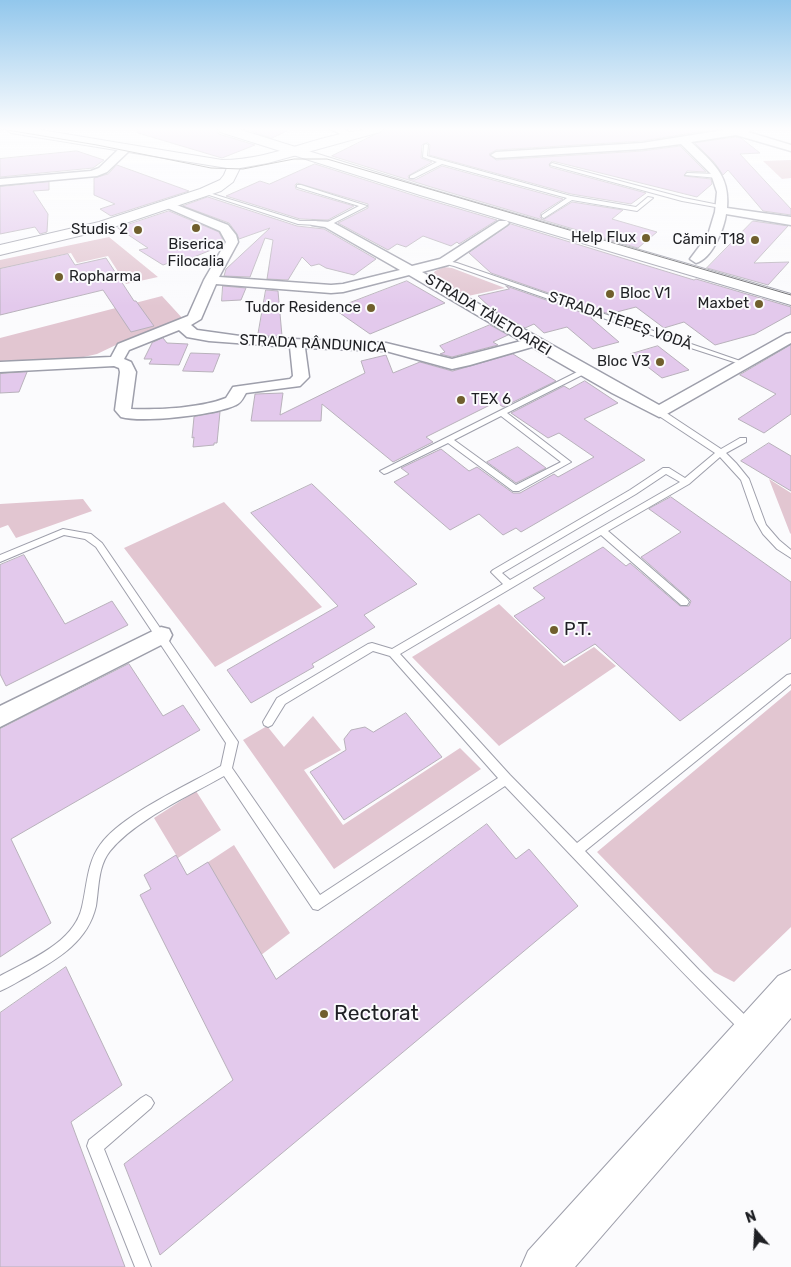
<!DOCTYPE html>
<meta charset="utf-8">
<style>
body{margin:0}
#map{position:relative;width:791px;height:1267px;overflow:hidden;background:#fbfbfd;font-family:Rubik,sans-serif}
canvas{display:block}
.north{position:absolute;left:731px;top:1207px;width:50px;height:50px;-webkit-text-stroke:4px #fbfbfd;paint-order:stroke;rotate:341deg;font-size:14px;font-weight:700;line-height:20px;text-align:center;color:#1f2024}
.north::after{content:'';display:block;margin:auto;width:18px;height:22px;background:#1f2024;clip-path:polygon(50% 0,100% 100%,50% 72%,0 100%)}
</style>
<div id="map">
<canvas width="791" height="1267"></canvas>
<div class="north">N</div>
</div>
<script>
const context = document.querySelector('canvas').getContext('2d');
context.lineJoin = 'round';
function paint(path, color) {
  context.fillStyle = color;
  context.fill(path, 'evenodd');
}
function stroke(path, color, width, dash) {
  context.strokeStyle = color;
  context.lineWidth = width;
  context.lineCap = dash ? 'butt' : 'round';
  context.setLineDash(dash || []);
  context.stroke(path);
}
function label(font, color, halo, rows, align = 'center') {
  context.font = font + ' Rubik,sans-serif';
  context.lineWidth = 4;
  context.setLineDash([]);
  context.textBaseline = 'middle';
  context.strokeStyle = halo;
  context.fillStyle = color;
  for (const [text, x, y, turn = 0] of rows) {
    context.save();
    context.translate(x, y);
    context.rotate((+turn || 0) * Math.PI / 180);
    context.textAlign = isNaN(turn) ? turn : align;
    if (halo) context.strokeText(text, 0, 0);
    context.fillText(text, 0, 0);
    context.restore();
  }
}
paint(new Path2D(`
 M791,160V178L782,179L763,161Z
 M109,237L158,277L126,284L108,256L77,263L71,253L0,269V260Z
 M444,267L452,268L505,288L468,296L435,277L433,274L435,271Z
 M162,296L184,320L118,344L97,354L75,359L0,361V338Z
 M769,479L791,493V534L790,533Z
 M83,499L92,511L16,538L8,525L0,528V504Z
 M224,502L322,607L215,667L124,548Z
 M499,604L564,666L594,647L616,666L499,746L412,657Z
 M791,690V927L734,982L714,972L597,852Z
 M313,716L341,750L304,770L343,825L460,748L481,769L334,869L243,740L267,726L284,747Z
 M196,791L221,830L178,858L154,818Z
 M234,845L290,933L248,965L193,872Z`), '#e2c6d1');
const building = new Path2D(`
 M138,129H216L219,134L255,145L222,158L138,133Z
 M245,129H291L272,138Z
 M386,129H717L642,141L496,150L489,154L496,160L642,151L680,146L706,172L687,171L684,176L711,179L712,184L697,197L552,161L549,164L550,167L646,193L631,204L571,194L429,155L430,145L427,142L422,145L421,158L432,162L408,176L409,179L415,180L442,166L563,199L541,213L540,217L543,220L572,202L623,210L612,219L657,232L638,248L431,187L332,156Z
 M736,137L741,138L760,153L740,154L791,209V215L763,211L728,170L723,175L714,162L695,143Z
 M77,151L104,160L93,168L0,177V159Z
 M315,164L419,197L497,220L459,244L457,242L451,246L423,236L406,247L397,244L388,250L338,223L368,208V204L297,183L295,185L296,189L354,206L328,220L300,219L226,196L260,181L269,184Z
 M117,165L189,191L111,216L100,209L115,204L94,195V178L108,174Z
 M49,182V190L33,191L48,214L47,232L40,234L35,227L0,234V187Z
 M208,197L297,226L324,229L376,259L354,275L326,268L319,264L311,266L302,257L288,280L267,279L273,240L265,238L250,277L224,276L226,269L270,228L239,239L237,234L229,223L183,206Z
 M169,211L219,232L224,242L221,246L189,259L185,257L163,265L139,250L148,248L118,228Z
 M753,221L788,226L754,263L789,262L768,285L707,268Z
 M511,224L694,280L696,279L791,307V314L755,334L715,345L684,322L664,328L636,307L609,314L491,273L469,253Z
 M68,254L75,265L106,258L134,301H136L154,326L131,332L103,290L0,315V269Z
 M407,281L445,303L370,334L334,309Z
 M223,286L246,288L241,300L222,301Z
 M506,286L595,317L591,318L619,342L593,349L567,327L544,333L534,324L525,328L493,310L478,296L509,289Z
 M266,290L278,291L282,336H258Z
 M490,325L508,335L493,342L498,345L452,357L440,354L445,352L440,346Z
 M163,338L167,343L188,344L179,365L149,364L152,359H144L152,343Z
 M791,345V414L764,433L738,419L776,394L740,375Z
 M658,346L689,370L662,378L631,354Z
 M191,353L220,354L213,372L183,371Z
 M513,354L556,381L503,407L496,402L426,437L433,442L393,462L322,404L321,421H251L255,394L283,393L280,415L365,373L361,361L386,355L393,373L420,362L452,371Z
 M27,372L19,392L0,393V374Z
 M585,381L618,403L584,419L645,460L521,532L516,528L503,535L479,514L450,530L394,482L409,474L401,468L441,449L469,471L477,467L513,493H520L554,474L558,477L594,457L559,433L548,438L511,413L564,386L569,389Z
 M220,412L217,443H214V445L193,447L194,437L192,438L194,417Z
 M769,443L791,456V491L741,461Z
 M518,447L546,468L516,483L487,462Z
 M312,484L417,584L364,615L375,627L312,664L314,667L251,703L227,670L338,606L251,513Z
 M671,497L791,582V638L680,721L595,644L564,663L514,616L545,598L533,588L603,547L626,566L630,563L680,606H689L691,601L688,598L641,557L681,532L649,509Z
 M24,555L65,624L112,601L128,625L6,686L0,674V565Z
 M129,664L163,716L183,705L200,730L11,839L51,923L0,957V729Z
 M406,713L442,757L344,820L310,772L346,750L344,739L351,730L365,727L373,732Z
 M487,824L516,859L529,849L578,906L160,1255L124,1164L233,1080L140,895L151,889L144,875L176,855L187,875L208,862L276,979Z
 M66,967L122,1085L71,1122L125,1267H0V1013Z`);
paint(building, '#e3c9ec');
stroke(building, '#b8b1bb', 1);
const lane = new Path2D(`
 M426,144L428,145L427,156L571,196L636,207L648,197L653,198L637,211L572,200L544,218L542,217V215L567,198L442,164L414,178H410V176L437,162L423,157L424,145Z
 M552,163L684,198L724,206L721,208L682,201L550,165Z
 M687,173L718,174L721,176L718,178L685,175Z
 M297,185H301L367,206L330,225H326V223L359,206L297,187Z
 M203,191L300,221H316L319,223L316,225L298,224L203,193Z
 M444,260L457,263L749,364L743,365L660,338L454,266L442,263V261Z
 M581,370L588,372L507,413L571,462L519,491H513L448,443L387,473L384,474L380,471ZM501,416L561,462L516,485L454,440Z
 M656,410H662L721,449L740,438H746V442L726,453L736,463L749,479L766,525L779,540L791,550V558L777,549L763,534L755,520L741,480L720,457L689,484L608,531L687,599L689,602L687,605H681L601,535L400,654L510,775L577,843L787,675L791,674V684L585,851L699,970L753,1023L755,1028L753,1033L748,1035L743,1033C662,953 584,868 505,786L318,910L313,909L224,776C189,796 135,820 110,851C98,866 99,887 96,906C88,941 59,958 30,975C20,980 10,987 0,991V976C29,960 74,943 82,907C87,886 87,863 100,845C121,815 188,785 221,766L226,743L96,547L85,539L64,535L0,562V555L63,529L91,534L102,543L236,739L238,742L232,768L320,895L498,778L390,656L373,651L285,704L272,725L268,727L264,725L263,722L277,698L368,644L372,643L392,649L503,584L491,572L493,570L630,490L663,468H669L685,478L715,453L656,414ZM666,474L680,482L510,580L502,573L636,494Z
 M146,1095L151,1098L154,1103L151,1108L104,1149L151,1267H135L87,1146L89,1140L141,1098Z`);
const street = new Path2D(`
 M331,129H344L355,136L350,139Z
 M730,129H754L748,132L791,145V151L736,135L691,142C713,163 730,175 727,208L791,217V225L726,214C724,229 712,259 696,263L690,259L708,235L715,212L717,192L711,174L681,144L642,149L496,158L491,155L496,152L642,143Z
 M125,146L130,149L129,151L107,172L97,176L0,185V179L91,171L99,168L121,147Z
 M169,202L228,225L236,235L238,242L219,277L331,285L343,284L400,270L325,227L312,225L310,223L312,221L332,222L412,266L440,259L499,221H507L509,223L507,225L448,265L422,272L659,405L786,334L791,333V343L665,415L659,417L612,393L532,347L470,365L452,369L386,351L305,348L309,377L300,386L246,393C243,398 241,403 236,405C216,415 143,423 121,417L115,410L120,372L119,368L114,366L0,372V362L111,357L118,344L188,316L204,280L226,242L220,231L165,207L163,205ZM409,275L521,341L452,359L386,343L247,337L197,330L191,325L201,319L216,284L331,293L343,292ZM179,330L187,337L209,341L290,347L293,376L290,379L233,387L226,398C201,408 159,410 131,409L136,372L131,362L124,359L129,350Z
 M161,627L169,629L172,635L169,641L0,727V706Z`);
const secondary = new Path2D(`
 M5,129H35L222,160C277,160 327,129 382,129L380,132L268,163L240,168L233,182L221,191L108,229L0,255V245L99,222L200,189L220,180L224,175L227,168L11,133Z
 M791,970V1018L575,1267H521L528,1251L778,976Z`);
const primary = new Path2D(`
 M218,129H238L430,189L791,294V305L420,195L220,132Z`);
stroke(lane, '#9e9fab', 2);
stroke(street, '#9e9fab', 3);
stroke(secondary, '#9e9fab', 2);
stroke(primary, '#9e9fab', 2);
paint(lane, '#fff');
paint(street, '#fff');
paint(secondary, '#fff');
paint(primary, '#fff');
stroke(new Path2D(`
 M1,129L97,145L211,168L243,169L294,159H327L791,295`), '#646468', 1);
const sky = context.createLinearGradient(0, 0, 0, 307);
sky.addColorStop(0, '#92c7ec');
sky.addColorStop(0.42, '#fdfdfe');
sky.addColorStop(1, '#fdfdfe00');
context.fillStyle = sky;
context.fillRect(0, 0, 791, 307);
for (const [x, y, r, color] of [
 [196,228,5,"#705f2d"],
 [138,230,5,"#705f2d"],
 [646,238,5,"#705f2d"],
 [755,240,5,"#705f2d"],
 [59,277,5,"#705f2d"],
 [610,294,5,"#705f2d"],
 [759,304,5,"#705f2d"],
 [371,308,5,"#705f2d"],
 [660,362,5,"#705f2d"],
 [461,400,5,"#705f2d"],
 [554,630,5,"#705f2d"],
 [324,1014,5,"#705f2d"]
]) {
  const dot = new Path2D();
  dot.arc(x, y, r, 0, 2 * Math.PI);
  context.fillStyle = color;
  context.fill(dot);
  stroke(dot, '#fbfbfd', 2);
}
label('15px', '#1f2024', '#fbfbfd', [
 ["Studis 2",128,230],
 ["Help Flux",636,238],
 ["Cămin T18",745,240],
 ["Biserica",196,245,"center"],
 ["Filocalia",196,262,"center"],
 ["Ropharma",69,277,"left"],
 ["Bloc V1",620,294,"left"],
 ["Maxbet",749,304],
 ["Tudor Residence",361,308],
 ["Bloc V3",650,362],
 ["TEX 6",471,400,"left"]
], 'right');
label('15px', '#1f2024', '#fbfbfd', [
 ["STRADA TĂIETOAREI",488,315,31],
 ["STRADA ȚEPEȘ VODĂ",620,321,19],
 ["STRADA RÂNDUNICA",313,344,3]
]);
label('18px', '#1f2024', '#fbfbfd', [
 ["P.T.",564,630]
], 'left');
label('21px', '#1f2024', '#fbfbfd', [
 ["Rectorat",334,1014]
], 'left');
</script>
